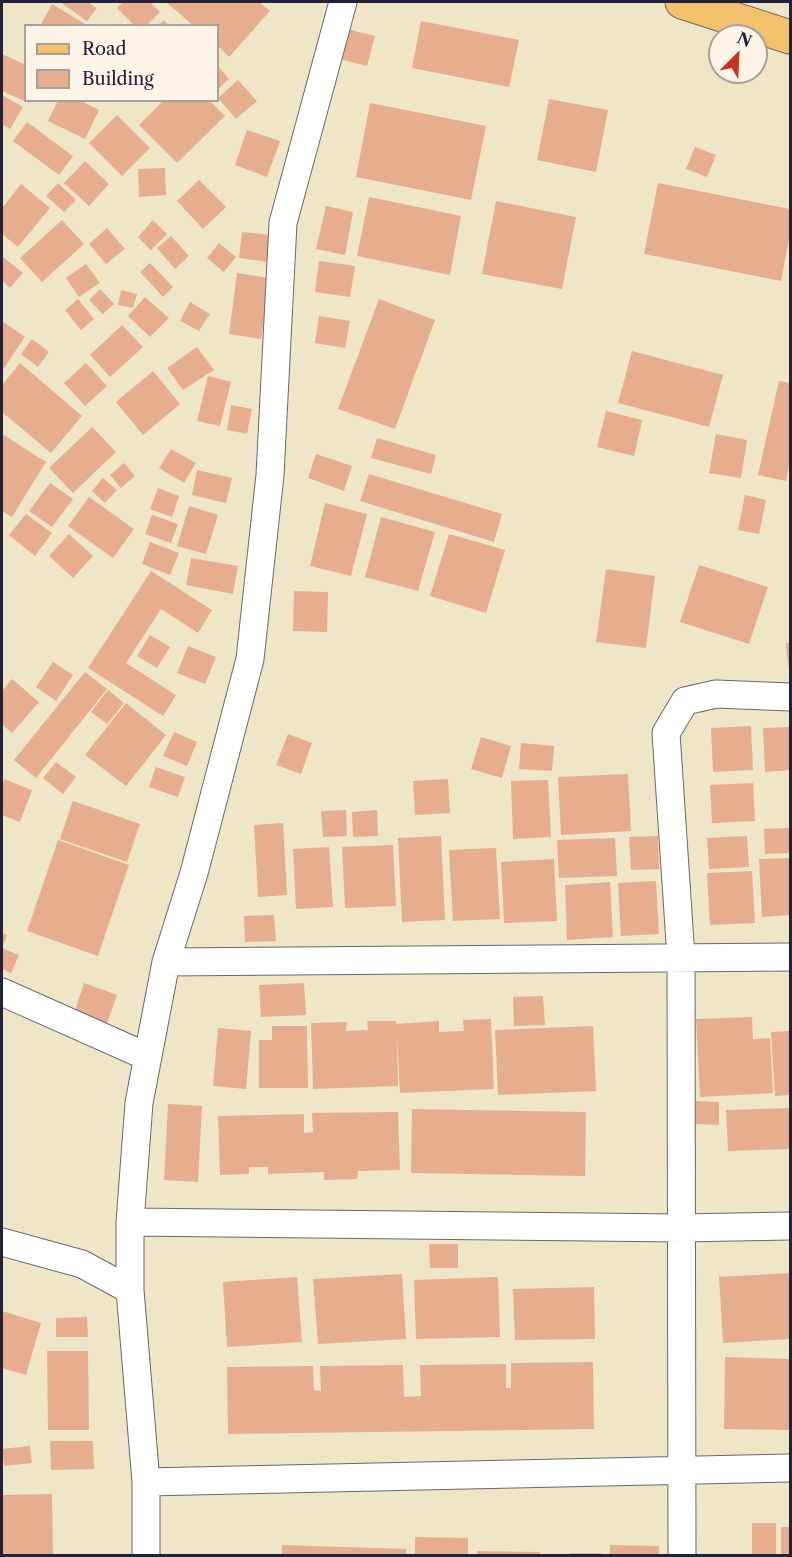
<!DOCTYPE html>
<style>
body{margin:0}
#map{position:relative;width:792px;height:1557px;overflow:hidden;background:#efe6c8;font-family:"Libre Caslon Text",serif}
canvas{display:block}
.frame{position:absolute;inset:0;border:3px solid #22223b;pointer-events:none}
.legend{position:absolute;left:24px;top:24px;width:195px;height:78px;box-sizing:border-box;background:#fcf5e5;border:2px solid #a5a1a1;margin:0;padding:8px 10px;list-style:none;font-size:18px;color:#22223b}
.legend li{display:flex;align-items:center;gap:12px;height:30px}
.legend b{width:30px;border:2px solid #a5a1a1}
.north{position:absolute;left:708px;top:24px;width:60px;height:60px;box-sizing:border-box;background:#fcf5e5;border:2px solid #a5a1a1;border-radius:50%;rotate:24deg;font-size:16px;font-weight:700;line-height:24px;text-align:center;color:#22223b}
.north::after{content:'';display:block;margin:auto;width:21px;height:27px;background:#c8321e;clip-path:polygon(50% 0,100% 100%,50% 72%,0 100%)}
</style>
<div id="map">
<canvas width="792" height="1557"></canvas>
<div class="frame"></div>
<ul class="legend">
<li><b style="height:8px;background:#f3c26a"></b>Road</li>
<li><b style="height:16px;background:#e6ad8f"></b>Building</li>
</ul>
<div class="north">N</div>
</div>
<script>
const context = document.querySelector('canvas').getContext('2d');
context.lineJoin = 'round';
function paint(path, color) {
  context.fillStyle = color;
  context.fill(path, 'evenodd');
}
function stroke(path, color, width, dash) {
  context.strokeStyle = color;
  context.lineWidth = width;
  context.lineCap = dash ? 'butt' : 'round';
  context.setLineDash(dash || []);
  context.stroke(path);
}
paint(new Path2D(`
 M60,2H88L97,8L87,21Z
 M123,2H150L160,12L146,26H135L117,8Z
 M166,2H259L270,11L229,57L218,46V26H194Z
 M52,4L85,24L84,26L41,24Z
 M164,20L169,26H158Z
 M421,21L519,40L509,87L412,68Z
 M347,29L375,36L367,66L339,59Z
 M2,54L26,65V100H31L29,103L2,91Z
 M218,66L229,79L218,89Z
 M238,80L257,101L236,119L218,98Z
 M2,95L23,107L10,129L2,124Z
 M549,99L608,110L596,172L537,160Z
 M58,100H79L99,110L85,139L48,121Z
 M164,100H209L225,116L177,163L139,125Z
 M370,103L486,126L471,200L356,177Z
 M117,115L150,148L122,176L89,143Z
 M27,122L73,156L59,175L13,141Z
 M247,130L280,141L267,177L235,165Z
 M695,147L716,155L707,177L686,169Z
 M85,161L109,184L89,206L64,183Z
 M165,168L166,195L139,197L138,169Z
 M199,180L226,207L203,229L177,201Z
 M58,183L76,200L64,212L46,196Z
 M658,183L790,209V234L781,281L644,254Z
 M21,184L50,208L18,247L2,234V208Z
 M369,197L461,216L450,275L357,256Z
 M496,201L576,217L562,289L482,274Z
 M326,206L353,212L345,255L316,249Z
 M62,220L84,244L42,282L20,258Z
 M153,220L167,234L151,250L138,237Z
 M107,228L125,249L106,264L89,244Z
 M242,232L272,235L269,262L239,258Z
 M171,236L189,256L175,269L157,248Z
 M219,243L236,257L224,272L207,258Z
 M3,257L23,273L10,288L2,280Z
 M319,261L355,266L350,297L315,292Z
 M150,263L173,287L163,297L140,272Z
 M86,264L100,283L79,297L66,278Z
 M237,273L270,278L261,339L229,334Z
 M100,289L114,304L103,314L89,300Z
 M121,290L137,294L133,308L118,305Z
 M145,297L169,318L150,337L128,316Z
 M78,299L94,319L81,330L65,310Z
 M379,299L435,320L395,429L338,409Z
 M190,302L210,314L199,331L180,321Z
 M319,316L350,321L345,348L315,343Z
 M2,321L25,337L2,371Z
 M122,325L143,347L110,377L90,355Z
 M32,339L49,352L38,367L21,354Z
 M197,347L214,370L183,390L167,368Z
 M632,351L723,375L709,427L618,403Z
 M20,363L82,416L51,453L2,412V385Z
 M86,363L107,386L85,406L64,383Z
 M153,371L180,404L143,435L116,402Z
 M208,376L231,382L220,426L197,421Z
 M779,381L790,383V460L786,481L758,475Z
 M231,405L252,409L247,434L227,430Z
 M606,411L642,420L634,456L597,447Z
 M92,427L116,452L73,493L49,468Z
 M2,434L46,462L12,517L2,511Z
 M716,434L747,440L741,478L709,473Z
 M377,438L436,455L431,474L371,458Z
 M171,449L196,463L184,483L159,468Z
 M316,454L352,466L344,491L308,478Z
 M124,463L135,476L121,488L110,475Z
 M197,470L232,478L226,503L192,495Z
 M369,474L502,514L494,542L360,501Z
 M103,478L117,490L105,503L92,491Z
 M50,483L73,499L52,527L29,511Z
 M158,488L179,496L172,517L150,509Z
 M745,495L766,500L759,534L738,530Z
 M89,497L134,529L113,558L68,526Z
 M325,503L367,514L351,576L310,566Z
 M189,506L218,515L206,554L177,546Z
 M26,514L52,533L35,556L9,535Z
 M152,515L178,524L171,543L145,534Z
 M381,517L435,532L418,591L365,577Z
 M69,534L93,556L73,578L49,556Z
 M449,534L505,550L486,613L430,596Z
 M150,542L179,553L170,575L142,564Z
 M191,558L238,566L233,594L186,585Z
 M699,565L768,587L749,644L680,622Z
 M606,569L655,576L646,648L596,642Z
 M151,571L212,610L198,633L161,609L126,663L176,695L163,716L88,668Z
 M294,591L328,592L327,632L293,631Z
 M150,635L170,647L157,668L137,656Z
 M786,643H790V665H788Z
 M188,646L216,657L205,684L177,673Z
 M53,662L73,675L56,701L36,687Z
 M85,672L107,689L36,778L14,760Z
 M12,679L39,702L12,733L2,724V691Z
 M108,690L124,703L107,724L91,712Z
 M126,703L166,735L126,786L85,755Z
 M751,726L753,770L713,772L711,728Z
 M790,727V770L765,772L763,728Z
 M174,732L197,742L187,766L163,756Z
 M288,734L312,743L301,774L276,765Z
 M481,737L511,746L502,778L471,769Z
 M521,743L554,746L552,771L519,769Z
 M56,762L76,777L63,794L43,778Z
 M156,767L185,777L178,797L149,787Z
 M628,774L631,831L561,835L558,777Z
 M4,779L32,790L20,822L2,815V787Z
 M448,779L450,813L415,815L413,781Z
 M548,780L551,837L513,839L511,781Z
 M753,783L755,821L712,823L710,785Z
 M73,801L140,824L127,862L60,839Z
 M346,810L347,836L323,837L321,811Z
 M377,810L378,836L353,837L352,812Z
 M283,823L287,895L258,897L254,825Z
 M790,828V853L765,854L764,829Z
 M441,836L445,920L402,922L398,838Z
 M658,836L659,869L631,870L629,837Z
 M747,836L749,867L709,869L707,838Z
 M615,838L617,876L559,878L557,840Z
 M58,840L129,865L98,956L27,931Z
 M393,845L396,906L345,908L342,847Z
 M329,847L333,907L296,909L293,849Z
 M496,848L500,919L453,921L449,850Z
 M790,858V915L762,917L759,859Z
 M554,859L557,921L504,923L501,862Z
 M752,871L755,923L710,925L707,873Z
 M656,881L659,934L621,936L618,883Z
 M610,882L613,937L567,940L565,885Z
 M274,915L276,941L245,942L244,916Z
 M2,933L7,935L2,948L19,955L11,973L2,969Z
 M84,983L117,995L107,1023L75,1011Z
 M304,983L306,1015L261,1017L259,985Z
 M543,996L545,1025L514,1026L513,997Z
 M752,1017L753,1039L770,1038L773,1093L700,1097L696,1019Z
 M491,1019L494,1089L400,1093L397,1035L398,1086L313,1089L311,1023L347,1022L346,1031L368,1030L367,1021H396V1024L439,1021V1032L464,1031L463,1020Z
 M272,1026H307L308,1088H259V1040H272Z
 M593,1026L596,1091L498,1095L495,1030Z
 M218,1028L251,1031L246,1089L213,1086Z
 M790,1031V1095L775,1096L771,1032Z
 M696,1101L719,1102V1125L695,1124Z
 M168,1104L202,1106L198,1182L164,1180Z
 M790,1108V1149L728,1151L726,1110Z
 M412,1109L586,1112L585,1176L411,1173Z
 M398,1112L400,1170L358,1171L357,1179L324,1180V1172L268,1174V1167H249V1174L220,1175L218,1116L304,1114V1133L313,1132L312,1113Z
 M429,1244H458V1268H430Z
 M790,1273V1339L723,1343L719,1277Z
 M402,1274L406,1339L318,1344L313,1279Z
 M297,1277L302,1342L227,1347L223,1282Z
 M498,1277L500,1337L416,1339L414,1280Z
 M594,1287L595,1339L515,1340L513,1289Z
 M2,1311L41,1323L26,1375L2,1368Z
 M87,1317L88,1337H56V1318Z
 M47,1351H88L89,1430H48Z
 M725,1357L790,1359V1430L724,1429Z
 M593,1362L594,1429L228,1434L227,1367L313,1366L314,1390L321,1391L320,1366L403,1365L404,1397L421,1396L420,1365L506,1364V1388H511V1363Z
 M50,1441H93L94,1469L51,1470Z
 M30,1446L32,1463L4,1466L2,1449Z
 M52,1494L53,1556H2V1495Z
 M752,1523H776V1556H752Z
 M781,1527H790V1556H781Z
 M415,1537L468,1538V1556H415Z
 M282,1545L406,1549V1556H282Z
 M610,1545L659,1546V1556H610Z
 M477,1551L540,1552V1556H477Z
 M569,1553H601V1556H569Z`), '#e6ad8f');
const street = new Path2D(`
 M166,962L790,957
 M2,992L148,1057
 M130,1222L681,1228L790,1226
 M2,1242L82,1264L130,1290
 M146,1482L790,1468
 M146,1556V1482L130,1290V1222L139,1103L166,962L194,873L250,659L270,475L283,223L343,2
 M682,1556L681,958L666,733L685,701L716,694L790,697`);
const primary = new Path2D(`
 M682,2L790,37`);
stroke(street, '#6a676c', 29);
stroke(primary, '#6a676c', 35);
stroke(street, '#fff', 27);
stroke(primary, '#f3c26a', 33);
</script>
